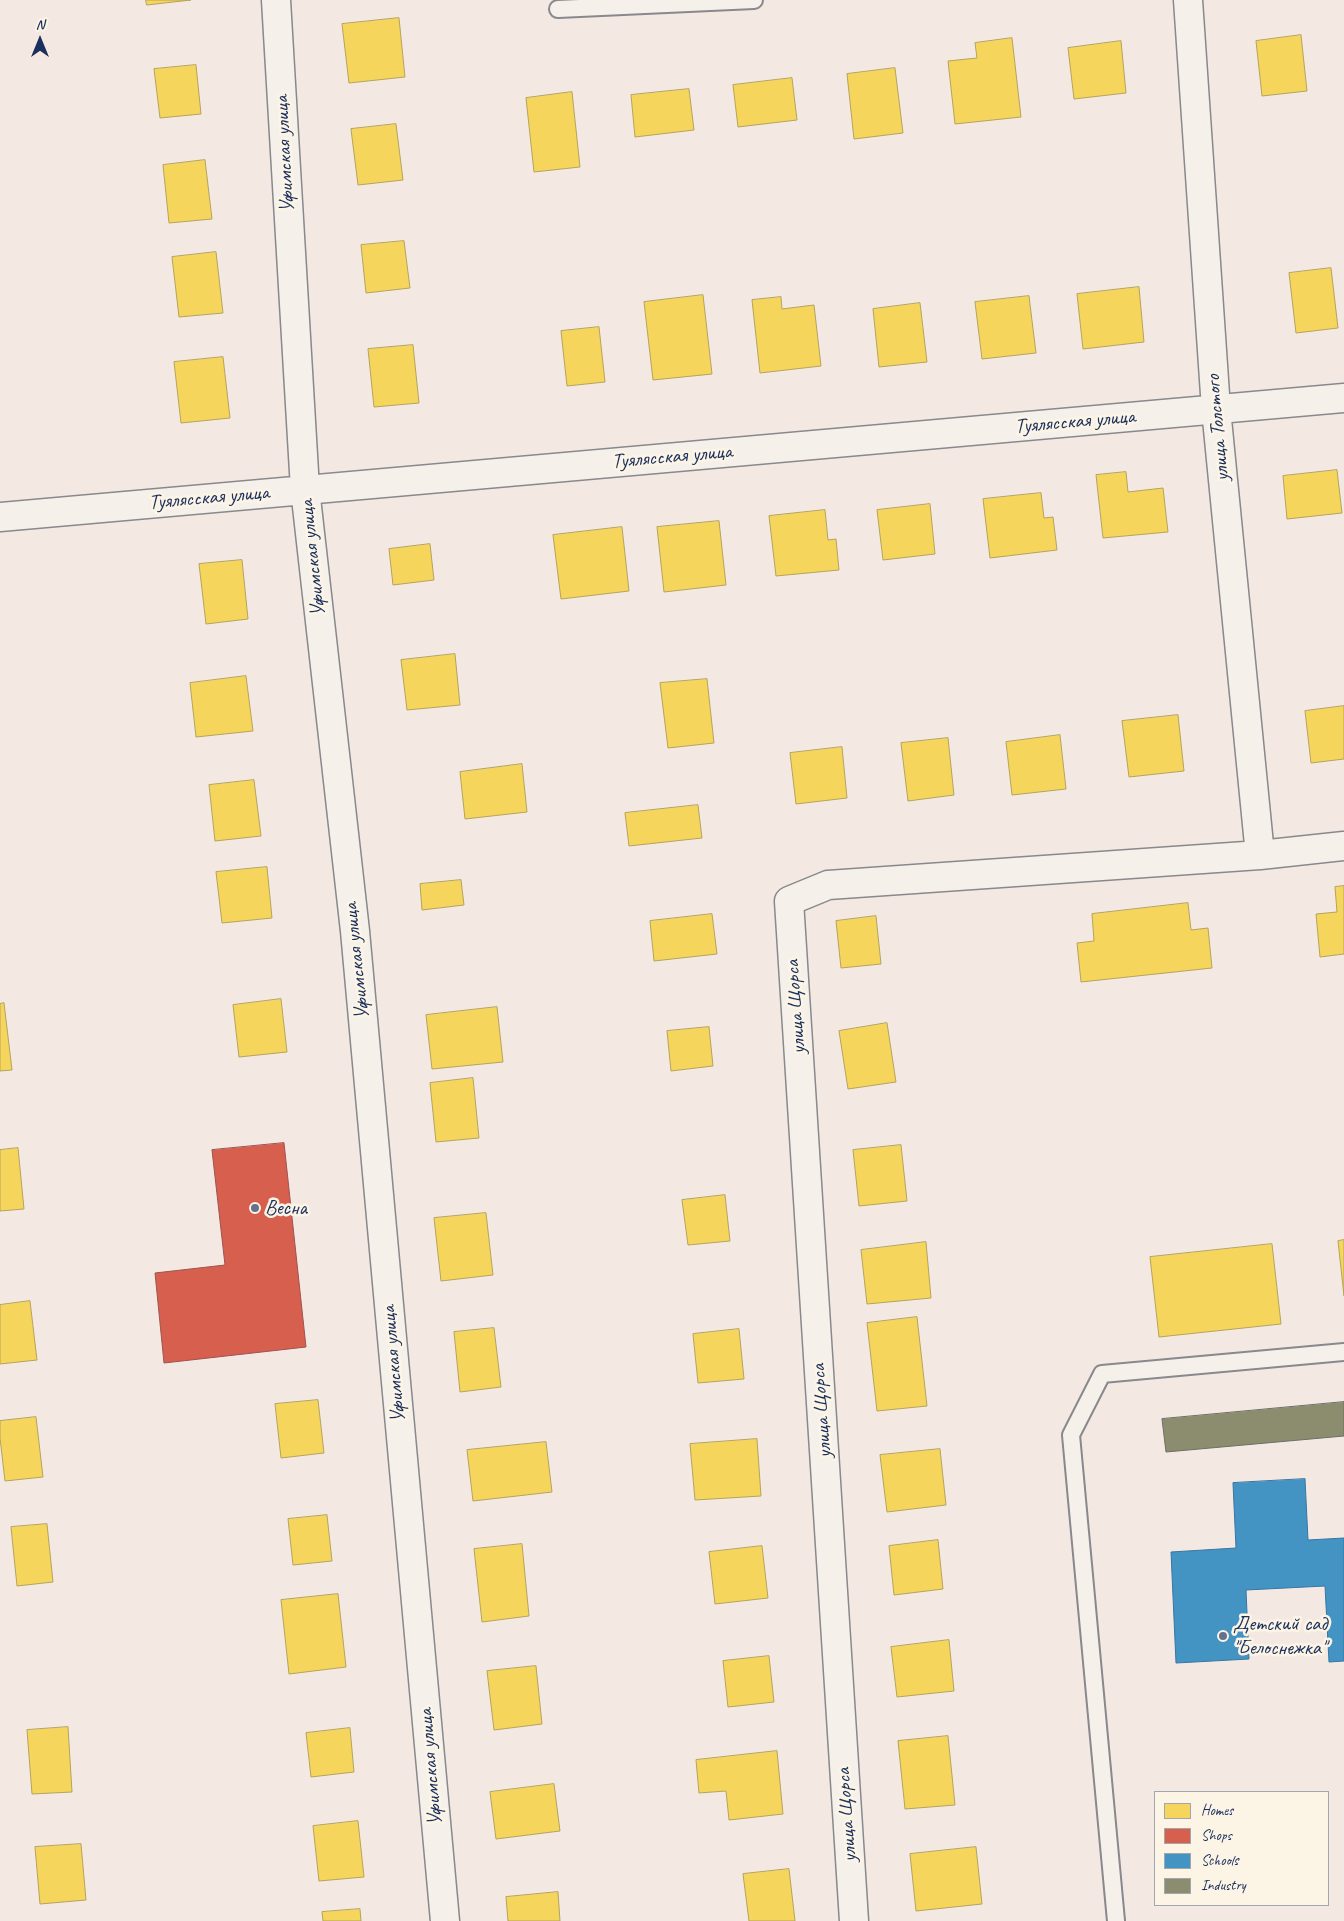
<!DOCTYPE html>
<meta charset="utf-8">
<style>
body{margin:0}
#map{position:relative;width:1344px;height:1921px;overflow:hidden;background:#f3e9e2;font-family:Caveat,sans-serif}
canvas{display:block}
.legend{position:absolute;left:1154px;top:1791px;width:175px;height:115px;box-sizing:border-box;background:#fcf5e5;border:1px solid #a2a6af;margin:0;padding:6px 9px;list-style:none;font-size:15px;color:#1b2f5e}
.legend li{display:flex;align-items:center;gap:10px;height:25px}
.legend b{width:25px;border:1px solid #a2a6af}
.north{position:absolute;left:15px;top:15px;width:50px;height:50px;-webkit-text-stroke:4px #fcf5e5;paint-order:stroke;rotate:0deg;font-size:14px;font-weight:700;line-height:20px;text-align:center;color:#1b2f5e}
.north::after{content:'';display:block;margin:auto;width:18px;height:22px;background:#1b2f5e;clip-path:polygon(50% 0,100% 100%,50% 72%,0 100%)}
</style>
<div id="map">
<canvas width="1344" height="1921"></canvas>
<ul class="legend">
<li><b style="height:14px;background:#f6d55c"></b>Homes</li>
<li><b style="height:14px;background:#d6604d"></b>Shops</li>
<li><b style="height:14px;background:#4393c3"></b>Schools</li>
<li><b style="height:14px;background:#8c8c6e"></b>Industry</li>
</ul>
<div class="north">N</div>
</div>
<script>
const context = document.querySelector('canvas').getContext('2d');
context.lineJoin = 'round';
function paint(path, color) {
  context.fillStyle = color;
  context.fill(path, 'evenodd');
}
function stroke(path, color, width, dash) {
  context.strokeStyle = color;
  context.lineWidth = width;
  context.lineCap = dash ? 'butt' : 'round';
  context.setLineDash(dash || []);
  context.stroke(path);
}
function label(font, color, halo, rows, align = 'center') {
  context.font = font + ' Caveat,sans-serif';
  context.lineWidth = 5;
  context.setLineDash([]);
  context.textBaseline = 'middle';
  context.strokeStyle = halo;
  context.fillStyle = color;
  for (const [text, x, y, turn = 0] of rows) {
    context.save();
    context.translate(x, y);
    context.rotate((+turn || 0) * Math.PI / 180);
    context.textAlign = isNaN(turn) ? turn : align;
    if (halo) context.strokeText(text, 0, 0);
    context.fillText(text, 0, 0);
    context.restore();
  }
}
const homes = new Path2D(`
 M146,0H191L147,5Z
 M399,18L405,77L349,83L342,24Z
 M1301,35L1307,91L1262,96L1256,41Z
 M1012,38L1021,117L955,124L948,61L977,58L975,43Z
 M1121,41L1126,93L1074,99L1068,48Z
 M196,65L201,114L160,118L154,69Z
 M895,68L903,133L854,139L847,74Z
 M792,78L797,120L738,127L733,85Z
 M689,89L694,130L635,137L631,95Z
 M572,92L580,167L534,172L526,98Z
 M396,124L403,180L358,185L351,129Z
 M205,160L212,219L169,223L163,165Z
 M404,241L410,288L366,293L361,245Z
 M216,252L223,313L179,317L172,257Z
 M1331,268L1338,328L1296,333L1289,273Z
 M1139,287L1144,342L1083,349L1077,294Z
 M703,295L712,374L653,380L644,302Z
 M1029,296L1036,353L982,359L975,302Z
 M781,297L782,309L814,305L821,366L760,373L752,300Z
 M920,303L927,362L879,367L873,309Z
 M599,327L605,382L567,386L561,331Z
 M413,345L419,403L374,407L368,349Z
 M223,357L230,418L181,423L174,362Z
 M1337,470L1342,513L1287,519L1283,476Z
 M1126,472L1128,492L1163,488L1168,532L1103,538L1096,475Z
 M1041,493L1044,518L1053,517L1057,550L990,558L983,499Z
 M930,504L935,554L883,560L877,510Z
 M825,510L828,540L836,539L839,570L776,576L769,516Z
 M719,521L726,585L664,592L657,527Z
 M622,527L629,591L561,599L553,535Z
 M430,544L434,580L393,585L389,549Z
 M242,560L248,619L206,624L199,564Z
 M455,654L460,705L407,710L401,660Z
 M246,676L253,731L196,737L190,683Z
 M707,679L714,743L668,748L660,683Z
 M1344,706V759L1311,763L1305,711Z
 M1178,715L1184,771L1129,777L1122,721Z
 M1060,735L1066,789L1012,795L1006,742Z
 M948,738L954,795L908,801L901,743Z
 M842,747L847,798L796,804L790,753Z
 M522,764L527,812L465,819L460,772Z
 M254,780L261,836L215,841L209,785Z
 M698,805L702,838L629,846L625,813Z
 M267,867L272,918L222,923L216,872Z
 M461,880L464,905L422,910L420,884Z
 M1344,886V954L1320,957L1316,914L1337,912L1335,887Z
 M1188,903L1191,930L1208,928L1212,968L1081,982L1077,943L1094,941L1092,914Z
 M712,914L717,954L654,961L650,921Z
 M876,916L881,964L841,968L836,921Z
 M281,999L287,1052L239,1057L233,1005Z
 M4,1003L12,1070L0,1071V1004Z
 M497,1007L503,1062L432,1069L426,1015Z
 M887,1023L896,1082L848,1089L839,1031Z
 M709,1027L713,1066L671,1071L667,1031Z
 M473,1078L479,1138L436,1142L430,1083Z
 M901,1145L907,1201L859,1206L853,1150Z
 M18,1148L24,1209L0,1211V1150Z
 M725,1195L730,1241L688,1245L682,1200Z
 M486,1213L493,1275L441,1281L434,1218Z
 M1344,1240V1296L1338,1241Z
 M926,1242L931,1298L867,1304L861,1250Z
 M1272,1244L1281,1324L1159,1337L1150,1257Z
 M30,1301L37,1360L0,1364V1305Z
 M917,1317L927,1406L877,1411L867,1323Z
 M494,1328L501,1387L460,1392L454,1332Z
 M739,1329L744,1379L698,1383L693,1334Z
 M318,1400L324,1453L281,1458L275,1404Z
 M36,1417L43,1477L5,1481L0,1438V1421Z
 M757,1439L761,1496L695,1500L690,1444Z
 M546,1442L552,1492L473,1501L467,1450Z
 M940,1449L946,1505L887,1512L880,1455Z
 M327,1515L332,1561L293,1565L288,1519Z
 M47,1524L53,1582L17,1586L11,1527Z
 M938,1540L943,1589L894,1595L889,1546Z
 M522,1544L529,1616L482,1622L474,1549Z
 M762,1546L768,1598L715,1604L709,1552Z
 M338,1594L346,1667L289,1674L281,1600Z
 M949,1640L954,1691L897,1697L891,1647Z
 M769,1656L774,1702L728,1707L723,1661Z
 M536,1666L542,1724L494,1730L487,1671Z
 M68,1727L72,1792L32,1794L27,1730Z
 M350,1728L354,1772L311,1777L306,1733Z
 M948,1736L955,1805L905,1809L898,1741Z
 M777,1751L783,1814L729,1820L726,1791L699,1793L696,1760Z
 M554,1784L560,1831L496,1839L490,1792Z
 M358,1821L364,1877L319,1881L313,1826Z
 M81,1844L86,1900L40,1904L35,1847Z
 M976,1847L982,1904L916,1911L910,1854Z
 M789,1869L795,1921H749L743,1874Z
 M558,1892L560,1921H508L506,1897Z
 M360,1909L361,1921H323L322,1912Z`);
paint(homes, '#f6d55c');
stroke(homes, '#b4a35d', 1);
const shops = new Path2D(`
 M284,1143L306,1347L164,1363L155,1273L225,1265L212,1150Z`);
paint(shops, '#d6604d');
stroke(shops, '#9e5152', 1);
const schools = new Path2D(`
 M1305,1479L1308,1540L1344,1538V1661L1329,1662L1325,1586L1246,1590L1249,1659L1176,1663L1171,1552L1236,1548L1233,1483Z`);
paint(schools, '#4393c3');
stroke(schools, '#3775a5', 1);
const industry = new Path2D(`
 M1344,1402V1436L1166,1452L1162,1419Z`);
paint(industry, '#8c8c6e');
stroke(industry, '#6a7069', 1);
const lane = new Path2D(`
 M558,9L754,0
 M1116,1921L1071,1435L1102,1374L1344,1352`);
const street = new Path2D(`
 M276,0L305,489L355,931L445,1921
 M1188,0L1216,409L1260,855
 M0,517L1344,398
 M854,1921L789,901L828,885L1260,855L1344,846`);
stroke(lane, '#88888d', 20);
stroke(street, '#88888d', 31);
stroke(lane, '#f5f1ea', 16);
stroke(street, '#f5f1ea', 28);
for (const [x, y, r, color] of [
 [255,1208,5,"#67708c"],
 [1223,1636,5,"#67708c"]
]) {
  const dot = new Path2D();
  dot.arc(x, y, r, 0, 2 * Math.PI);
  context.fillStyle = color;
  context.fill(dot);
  stroke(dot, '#fcf5e5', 2);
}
label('21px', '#1b2f5e', '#fcf5e5', [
 ["Уфимская улица",285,154,-93],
 ["Туялясская улица",1075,422,-5],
 ["улица Толстого",1218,428,-95],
 ["Туялясская улица",672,457,-5],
 ["Туялясская улица",209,498,-5],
 ["Уфимская улица",313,558,-96],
 ["Уфимская улица",357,961,-96],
 ["улица Щорса",796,1007,-94],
 ["Уфимская улица",394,1364,-95],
 ["улица Щорса",822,1411,-94],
 ["Уфимская улица",431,1767,-95],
 ["улица Щорса",847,1815,-94]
]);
label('21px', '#1b2f5e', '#fcf5e5', [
 ["Весна",265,1208],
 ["Детский сад",1233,1624],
 ["\"Белоснежка\"",1233,1648]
], 'left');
</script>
